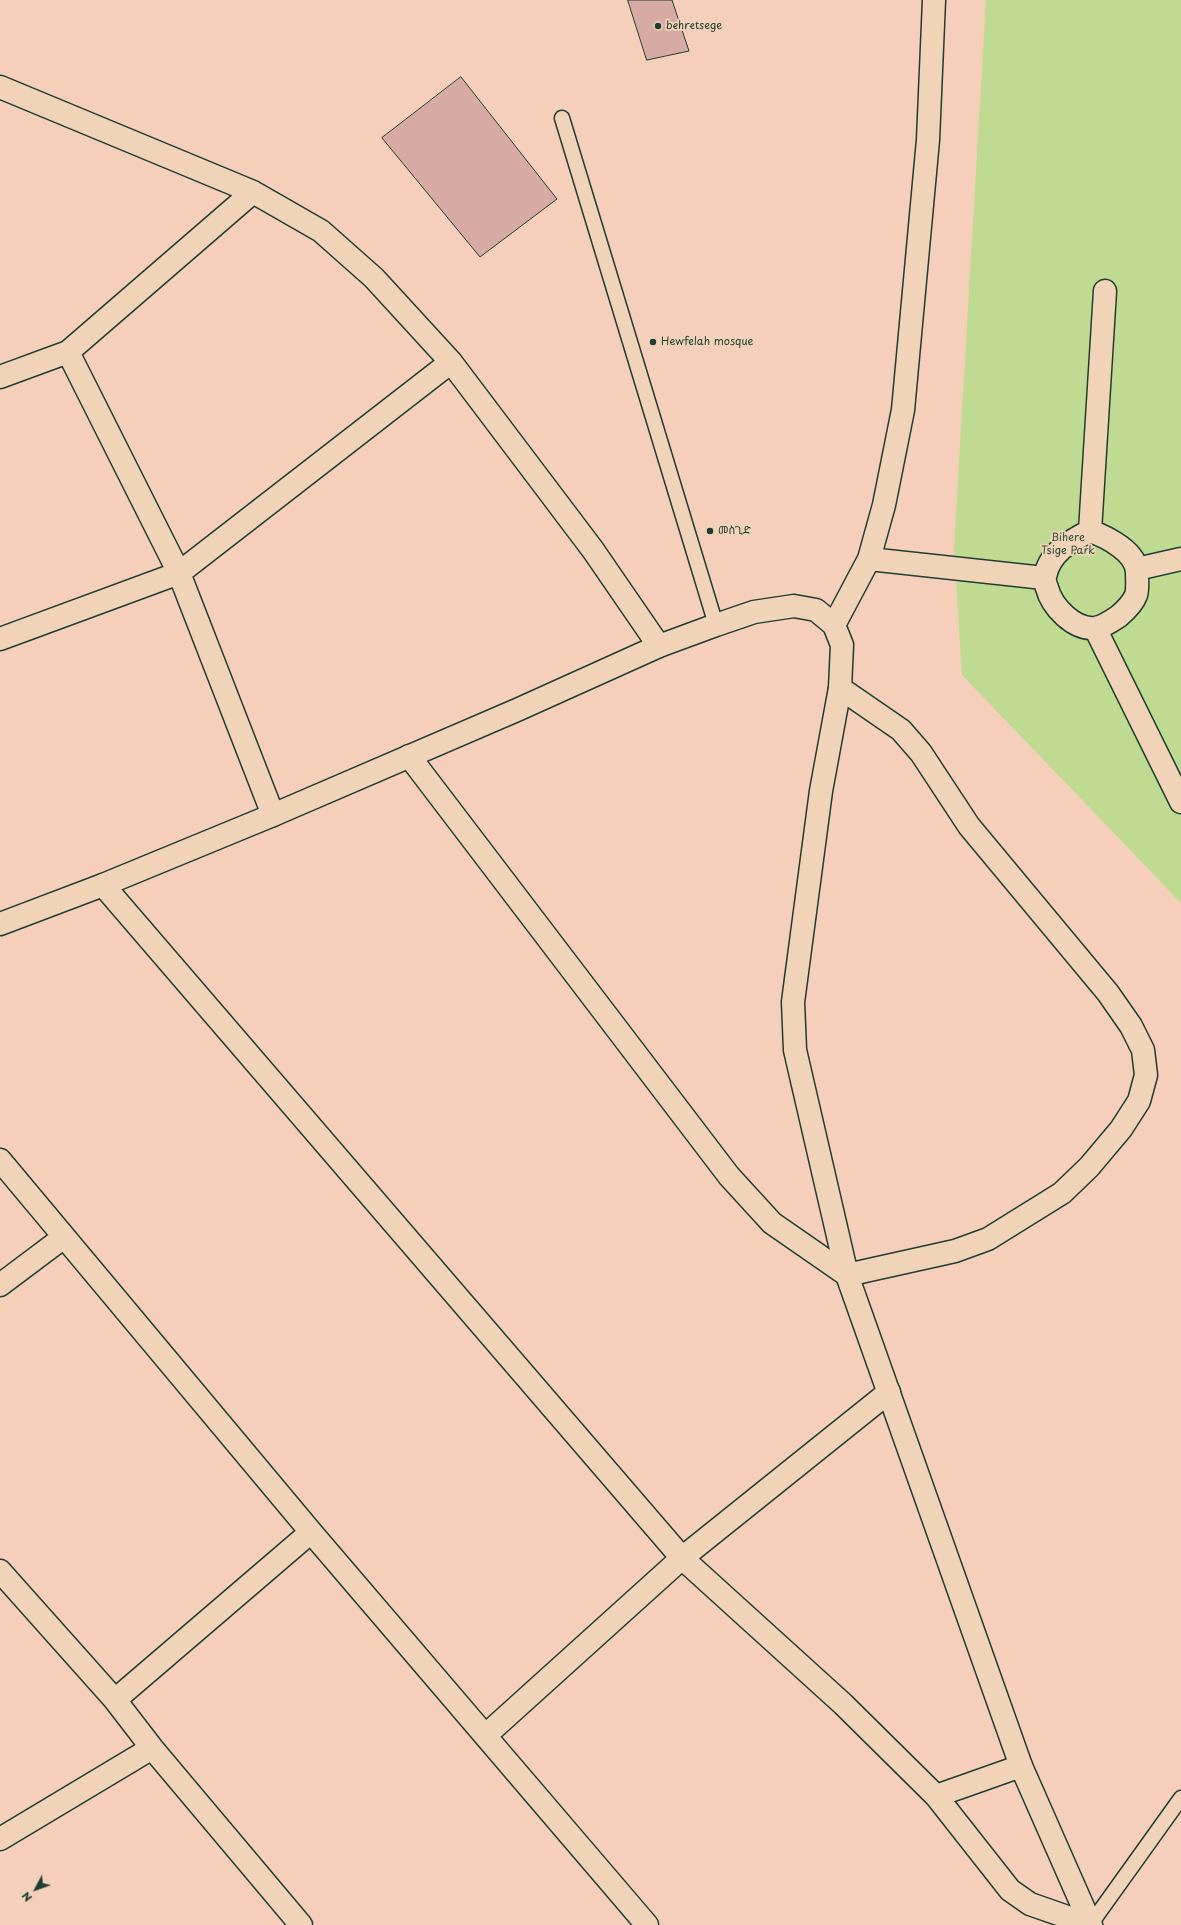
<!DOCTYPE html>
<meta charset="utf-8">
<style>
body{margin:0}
#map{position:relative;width:1181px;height:1925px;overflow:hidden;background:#f5cfb9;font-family:"Playpen Sans",sans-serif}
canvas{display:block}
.north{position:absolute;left:16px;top:1869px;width:40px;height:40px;-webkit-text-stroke:3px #f1d4b8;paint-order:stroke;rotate:229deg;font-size:11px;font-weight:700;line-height:16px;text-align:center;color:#1f3d34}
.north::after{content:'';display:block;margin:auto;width:14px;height:18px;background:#1f3d34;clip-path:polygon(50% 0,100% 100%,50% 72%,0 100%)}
</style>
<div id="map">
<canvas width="1181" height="1925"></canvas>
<div class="north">N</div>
</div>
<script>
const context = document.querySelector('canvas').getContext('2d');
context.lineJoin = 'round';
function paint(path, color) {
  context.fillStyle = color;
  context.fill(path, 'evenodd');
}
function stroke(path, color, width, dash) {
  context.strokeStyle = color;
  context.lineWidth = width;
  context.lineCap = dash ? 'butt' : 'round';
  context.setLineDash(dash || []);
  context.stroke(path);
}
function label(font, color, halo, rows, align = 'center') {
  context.font = font + ' "Playpen Sans","Noto Sans Ethiopic",sans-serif';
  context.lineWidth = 3.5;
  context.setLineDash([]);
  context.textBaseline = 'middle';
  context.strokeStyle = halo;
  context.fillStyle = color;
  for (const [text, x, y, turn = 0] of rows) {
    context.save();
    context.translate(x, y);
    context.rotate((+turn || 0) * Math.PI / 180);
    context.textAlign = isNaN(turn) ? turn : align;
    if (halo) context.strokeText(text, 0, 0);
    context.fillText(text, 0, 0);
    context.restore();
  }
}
paint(new Path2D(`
 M986,0H1181V903L962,675L954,548Z`), '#bfdb92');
const building = new Path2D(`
 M628,0H672L689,51L647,60Z
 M461,77L557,199L480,257L382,138Z`);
paint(building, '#d7aba4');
stroke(building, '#1f3d34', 1);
const service = new Path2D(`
 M562,118L716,625
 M1090,1925L1181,1798`);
const minor = new Path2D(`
 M0,87L253,192L321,231L374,278L451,362L593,550L659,646
 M68,352L179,573L273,815
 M0,377L68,352L253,192
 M1090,531C1107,537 1137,552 1137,573C1137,580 1138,589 1136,595C1133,603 1126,610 1119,616C1113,620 1103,627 1095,628C1074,630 1052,607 1047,588C1046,585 1044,580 1045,577C1049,553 1070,541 1090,531Z
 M1090,531L1105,291
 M869,559L1044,578
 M1137,569L1181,559
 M834,625L869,559L884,505L903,410L928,140L934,0
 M1095,628L1181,802
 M0,639L179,573L451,362
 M409,756L729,1176L772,1223L847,1275L955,1251L988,1239L1062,1193L1089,1167L1121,1129L1139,1101L1146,1075L1143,1050L1131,1026L1108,993L969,826L921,753L901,730L840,688
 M103,885L682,1558L843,1704L936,1796L1021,1766
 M0,1160L311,1532L647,1925
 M0,1285L64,1237
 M0,1571L115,1700L152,1748L301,1925
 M115,1700L311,1532
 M486,1735L682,1558L889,1392
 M936,1796L1010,1890L1030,1904L1090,1925
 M0,1839L152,1748`);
const secondary = new Path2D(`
 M0,924L103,885L273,815L517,710L659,646L716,625L754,612L794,606L816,610L834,625L842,645L840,688L821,791L793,1002L795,1050L847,1275L1021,1766L1091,1925`);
stroke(service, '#1f3d34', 17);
stroke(minor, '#1f3d34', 25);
stroke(secondary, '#1f3d34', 25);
stroke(service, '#f1d4b8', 14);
stroke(minor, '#f1d4b8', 22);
stroke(secondary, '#f1d4b8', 22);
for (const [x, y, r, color] of [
 [658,26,4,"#1f3d34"],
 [653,342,4,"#1f3d34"],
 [710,531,4,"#1f3d34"]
]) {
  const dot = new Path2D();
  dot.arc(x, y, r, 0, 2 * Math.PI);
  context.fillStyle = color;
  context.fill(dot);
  stroke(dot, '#f1d4b8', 1.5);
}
label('11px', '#1f3d34', '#f1d4b8', [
 ["behretsege",666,26],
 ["Hewfelah mosque",661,342],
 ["መስጊድ",718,531]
], 'left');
label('11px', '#2f4d3d', '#f1d4b8', [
 ["Bihere",1068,538],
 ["Tsige Park",1068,551]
]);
</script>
